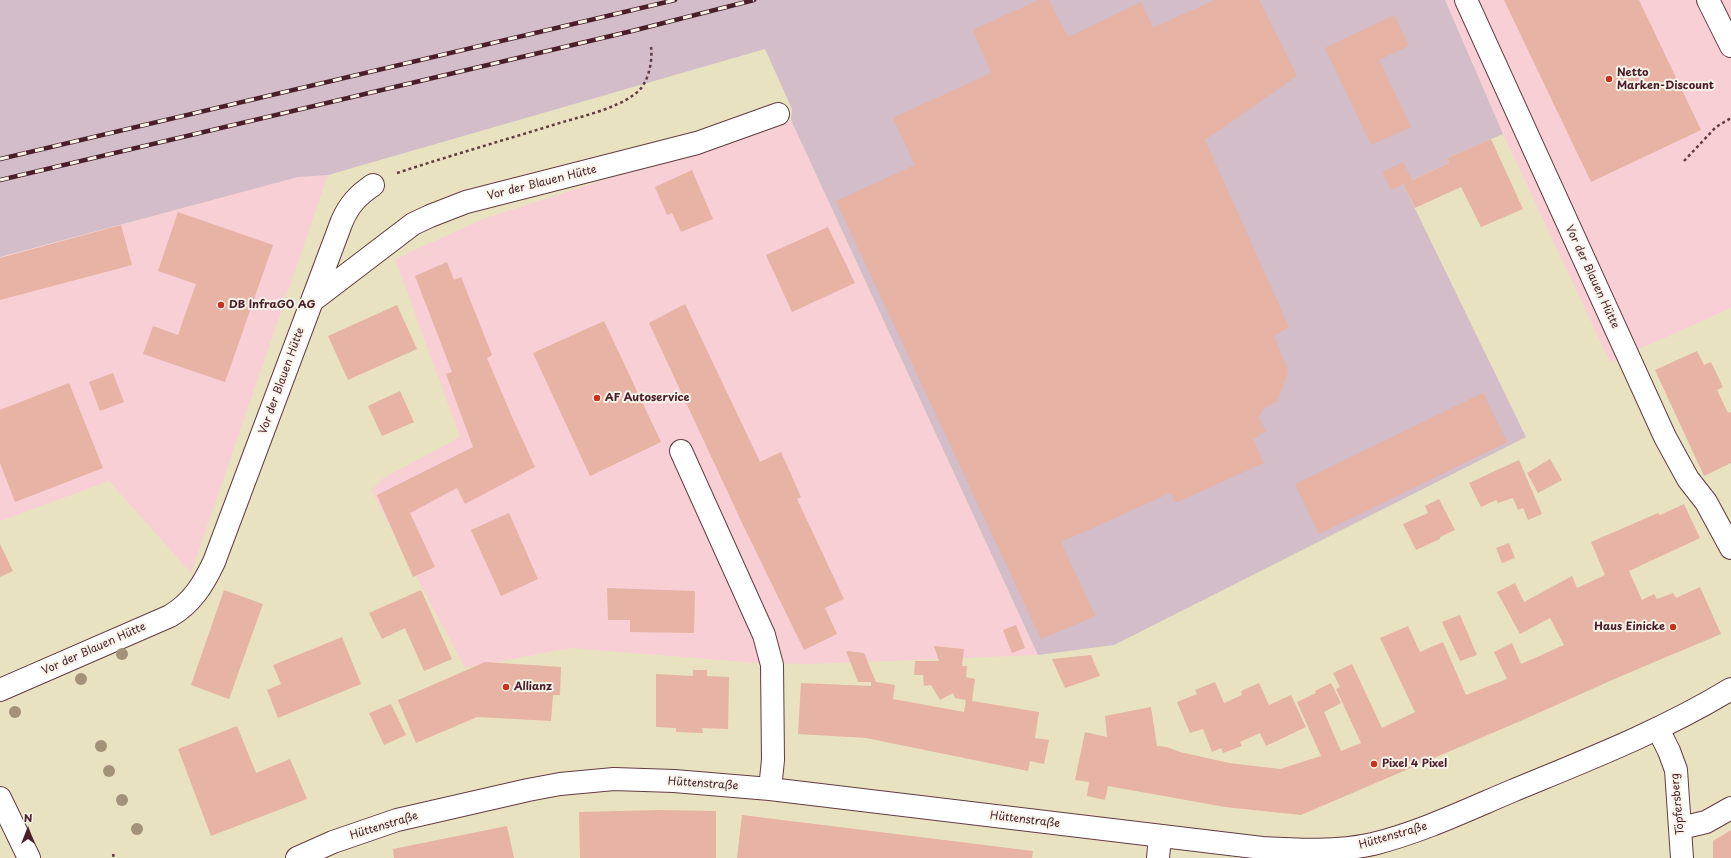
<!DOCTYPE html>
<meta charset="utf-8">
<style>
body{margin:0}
#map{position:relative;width:1731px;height:858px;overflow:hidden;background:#e9e2c1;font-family:"Playpen Sans",sans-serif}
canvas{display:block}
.north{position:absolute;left:8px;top:810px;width:40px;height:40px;-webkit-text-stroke:3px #f7f3e8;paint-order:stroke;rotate:0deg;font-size:11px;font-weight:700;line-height:16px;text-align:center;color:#4a1f2b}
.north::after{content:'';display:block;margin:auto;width:14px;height:18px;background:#4a1f2b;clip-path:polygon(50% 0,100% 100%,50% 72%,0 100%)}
</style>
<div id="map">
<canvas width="1731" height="858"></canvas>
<div class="north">N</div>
</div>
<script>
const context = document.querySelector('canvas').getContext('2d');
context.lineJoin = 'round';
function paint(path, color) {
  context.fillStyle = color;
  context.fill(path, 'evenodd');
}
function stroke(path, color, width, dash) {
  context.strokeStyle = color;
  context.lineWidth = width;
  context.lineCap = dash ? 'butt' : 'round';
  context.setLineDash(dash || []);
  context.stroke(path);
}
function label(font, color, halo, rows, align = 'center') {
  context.font = font + ' "Playpen Sans",sans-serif';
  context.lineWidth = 4;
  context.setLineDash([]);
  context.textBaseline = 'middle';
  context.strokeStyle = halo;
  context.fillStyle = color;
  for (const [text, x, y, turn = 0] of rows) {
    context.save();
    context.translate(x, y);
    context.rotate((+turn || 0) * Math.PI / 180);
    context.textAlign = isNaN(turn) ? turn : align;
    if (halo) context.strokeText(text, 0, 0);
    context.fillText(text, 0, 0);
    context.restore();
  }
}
paint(new Path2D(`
 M1445,0H1731V308L1610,362L1503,134Z
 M791,120L1038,655L810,664L759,663L570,648L465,668L371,490L382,479L460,437L395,259L483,219Z
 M328,175L191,573L109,481L0,521V257L298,177Z`), '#f7cfd5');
paint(new Path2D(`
 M0,0H1445L1503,134L1447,158L1449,163L1403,184L1526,437L1114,645L1038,655L791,120L792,109L765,49L328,175L298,177L0,257Z`), '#d2bdc8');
paint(new Path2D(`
 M1039,0H1049L1068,37L1141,2L1153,28L1215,0H1259L1297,76L1205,140L1289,327L1274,336L1288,371L1278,401L1264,408L1258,417L1266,431L1253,439L1264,463L1175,503L1170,493L1061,542L1095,616L1041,639L836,201L915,165L893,118L991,73L973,30Z
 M1504,0H1639L1701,130L1591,182Z
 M1394,15L1409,46L1379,60L1411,127L1371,145L1325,48Z
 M1491,139L1523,209L1481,227L1461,187L1415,208L1403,184L1391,190L1382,172L1403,162L1412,180L1449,163L1447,158Z
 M692,170L713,219L681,232L672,213L667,215L655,187Z
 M178,212L273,245L225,382L143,354L153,326L178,335L196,284L158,271Z
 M121,225L132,265L0,300V258Z
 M828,227L855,283L792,312L766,255Z
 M447,262L454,280L461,277L492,355L487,358L513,419L535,467L465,504L457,488L410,513L435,567L413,577L377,495L473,447L446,374L452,372L415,276Z
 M685,304L760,462L781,452L801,497L797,499L844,599L825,608L837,634L804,650L743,525L649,323Z
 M397,305L417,349L348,380L328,336Z
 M604,321L661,442L590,476L533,353Z
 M1697,351L1704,365L1711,362L1723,387L1717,390L1728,413L1731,412V463L1704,476L1655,370Z
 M113,373L124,402L100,411L89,382Z
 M69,383L103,468L15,502L0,463V410Z
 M400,391L414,422L382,436L368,406Z
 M1483,393L1507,442L1319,534L1295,484Z
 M1550,459L1562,480L1538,493L1527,473Z
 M1519,460L1542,514L1528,520L1523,508L1518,510L1513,498L1498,503L1496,500L1481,507L1469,483Z
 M1439,499L1455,530L1440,537V539L1416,550L1403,524L1428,513L1425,506Z
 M1684,504L1700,538L1629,571L1642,600L1654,594L1657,599L1673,593L1676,598L1700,587L1721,634L1619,677L1525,719L1301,815L1225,807L1108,786L1105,800L1087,796L1089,782L1075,780L1085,732L1107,737L1105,716L1151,707L1157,746L1167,747L1180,752L1229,763L1280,769L1321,756L1297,702L1316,693L1315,691L1331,683L1341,703L1324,712L1341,751L1361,743L1336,689L1340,687L1333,673L1352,664L1382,728L1415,712L1380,638L1408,626L1420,652L1443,642L1466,695L1507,679L1494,652L1512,643L1521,664L1564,645L1550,618L1520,634L1497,592L1515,583L1524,602L1572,576L1577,588L1605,575L1591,542L1658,513L1660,515Z
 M509,513L538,579L501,596L471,530Z
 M1509,543L1515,558L1502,563L1496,548Z
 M0,544L13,571L0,577Z
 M607,588L695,591L694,633L630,632V620H608Z
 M224,590L263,604L229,699L191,685Z
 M421,590L452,659L424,671L405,628L382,639L369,613Z
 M1460,615L1477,655L1460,661L1442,622Z
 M1016,625L1025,648L1012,653L1003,630Z
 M342,637L361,684L278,718L267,690L281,684L273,665Z
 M934,646L964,649L962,666H967L966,677L975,679L972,701L1039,712L1035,738L1049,740L1044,764L1030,761L1028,771L866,738L798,734L801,683L871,686V682H858L846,651L864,653L876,682L895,685L893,699L964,712L966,700L955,698L953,693L940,700L931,685L924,686L923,675H914L915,661H939Z
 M1091,655L1100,676L1065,688L1052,659Z
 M485,662L561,667L560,695H553L551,721L477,717L416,743L398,700Z
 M693,670H707V676L729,677L728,729L702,728L703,733L676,732V728L656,727V674L693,676Z
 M1215,682L1224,703L1242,695L1241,691L1259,683L1269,705L1291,695L1306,727L1266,746L1260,733L1240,742L1242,746L1223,753L1221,748L1212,752L1203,729L1190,733L1177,702L1197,694L1195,690Z
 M391,704L406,735L384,745L369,713Z
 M237,726L256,773L290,759L307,799L211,836L178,749Z
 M659,810L716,811V858H580L579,812Z
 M742,815L1033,851L1032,858H737Z
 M507,826L514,858H394L393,849Z
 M1731,830V858H1713V841Z`), '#e6b3a5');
const minor = new Path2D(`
 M1466,0L1665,437L1688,479L1706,502L1731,548
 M1708,0L1731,46
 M312,301L413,224L430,216L466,202L697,143L778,114
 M681,451L764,635L772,665L773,760L770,789
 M0,690L170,616C192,603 203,585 214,562L342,221C349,205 358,195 373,185
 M1658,729L1669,751L1676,770L1682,858
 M0,798L29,858
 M1681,828L1706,822L1731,808
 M297,858L333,842L397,820L528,790L560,784L614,779L674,781L770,789L1262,848C1299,850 1337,852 1373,844C1421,832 1467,810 1512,791C1587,760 1662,731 1731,689
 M1158,858L1160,836`);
stroke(minor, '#623c42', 24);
stroke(new Path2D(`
 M1684,161L1716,127L1731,118
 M397,173C449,156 501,141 553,125C578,117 614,110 635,94C648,85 653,62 651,47
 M113,854L114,858`), '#623c42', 2.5, [3, 3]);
stroke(minor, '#fff', 22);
const rail = new Path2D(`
 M0,159L675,0
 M0,180L632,31L754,0`);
stroke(rail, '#4a1f2b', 4.5);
stroke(rail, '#f7f3e8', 3, [9]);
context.fillStyle = '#a29279';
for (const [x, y] of [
 [122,654],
 [81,679],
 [15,712],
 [101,746],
 [109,771],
 [122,800],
 [137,829]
]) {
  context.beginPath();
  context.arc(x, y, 6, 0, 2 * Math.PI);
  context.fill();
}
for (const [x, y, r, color] of [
 [1609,79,4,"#c8321e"],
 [221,305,4,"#c8321e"],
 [597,398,4,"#c8321e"],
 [1673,627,4,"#c8321e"],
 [506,687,4,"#c8321e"],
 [1374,764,4,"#c8321e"]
]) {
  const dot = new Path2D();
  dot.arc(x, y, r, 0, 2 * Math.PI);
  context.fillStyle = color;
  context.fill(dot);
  stroke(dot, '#f7f3e8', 1.5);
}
label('bold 11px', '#4a1f2b', '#f7f3e8', [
 ["Netto",1617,73],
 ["Marken-Discount",1617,86],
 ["DB InfraGO AG",229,305],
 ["AF Autoservice",605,398],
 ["Haus Einicke",1665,627,"right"],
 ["Allianz",514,687],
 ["Pixel 4 Pixel",1382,764]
], 'left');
label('11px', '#4a1f2b', '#f7f3e8', [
 ["Vor der Blauen Hütte",542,183,-14],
 ["Vor der Blauen Hütte",1592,277,65],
 ["Vor der Blauen Hütte",282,381,-70],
 ["Vor der Blauen Hütte",94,649,-24],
 ["Hüttenstraße",703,784,4],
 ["Töpfersberg",1678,804,-95],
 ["Hüttenstraße",1025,820,7],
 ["Hüttenstraße",384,826,-17],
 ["Hüttenstraße",1393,836,-16]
]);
</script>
